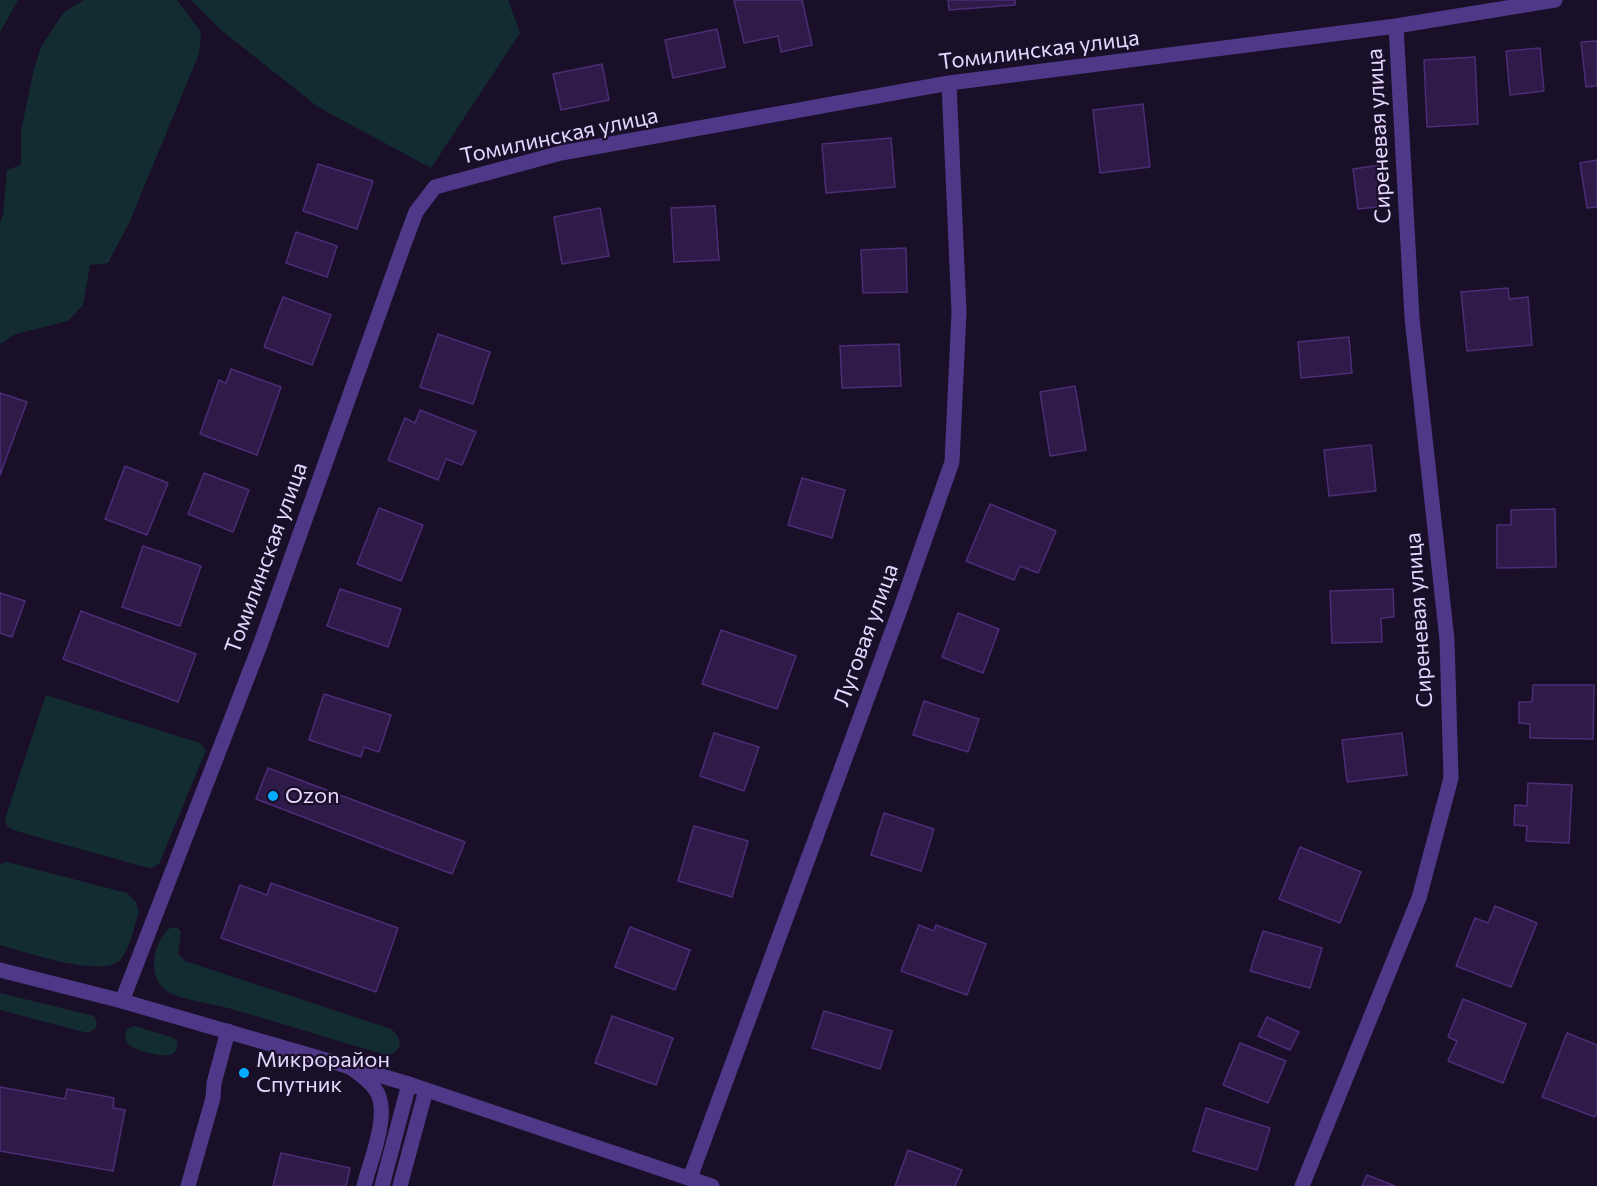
<!DOCTYPE html>
<meta charset="utf-8">
<style>
body{margin:0}
canvas{display:block;background:#190f28}
</style>
<canvas width="1597" height="1186"></canvas>
<script>
const context = document.querySelector('canvas').getContext('2d');
context.lineJoin = 'round';
function paint(path, color) {
  context.fillStyle = color;
  context.fill(path, 'evenodd');
}
function stroke(path, color, width, dash) {
  context.strokeStyle = color;
  context.lineWidth = width;
  context.lineCap = dash ? 'butt' : 'round';
  context.setLineDash(dash || []);
  context.stroke(path);
}
function label(font, color, halo, rows, align = 'center') {
  context.font = font + ' Commissioner,sans-serif';
  context.lineWidth = 4.5;
  context.setLineDash([]);
  context.textBaseline = 'middle';
  context.strokeStyle = halo;
  context.fillStyle = color;
  for (const [text, x, y, turn = 0] of rows) {
    context.save();
    context.translate(x, y);
    context.rotate((+turn || 0) * Math.PI / 180);
    context.textAlign = isNaN(turn) ? turn : align;
    if (halo) context.strokeText(text, 0, 0);
    context.fillText(text, 0, 0);
    context.restore();
  }
}
paint(new Path2D(`
 M0,0H18L0,32Z
 M84,0H177L201,32L199,54L129,223L108,263L90,265L83,305L68,321L16,334L0,344V223L3,215L7,170L21,165V131L34,69L41,47L64,12Z
 M191,0H508L520,33L431,168L318,107L221,30Z
 M46,695L200,743L206,750L159,864L151,868L137,865L13,830L7,826L5,819Z
 M7,862L127,893L136,902L139,912C134,927 130,947 121,959C104,980 24,951 0,945V864Z
 M170,928H178L181,932L178,954L185,961L391,1029L398,1036L400,1046L393,1054L386,1055C334,1040 281,1023 228,1008C213,1004 178,999 167,991C146,977 153,942 170,928Z
 M0,993L94,1016L97,1023L96,1028L88,1033L0,1010Z
 M135,1026L171,1037L178,1041C177,1046 177,1051 172,1054C164,1059 133,1050 127,1043C124,1038 126,1034 127,1029Z`), '#122c32');
const building = new Path2D(`
 M734,0H802L812,45L781,52L778,36L744,43Z
 M948,0H1015V5L949,10Z
 M717,29L725,67L673,78L665,40Z
 M1597,41V86L1586,87L1581,42Z
 M1540,48L1544,91L1510,95L1506,51Z
 M1475,57L1478,124L1427,127L1424,60Z
 M602,64L609,100L561,110L553,74Z
 M1143,104L1150,167L1100,173L1093,110Z
 M891,138L895,187L826,193L822,144Z
 M1597,160V207L1587,208L1580,163Z
 M318,164L373,181L357,229L303,211Z
 M1381,165L1386,206L1358,209L1353,169Z
 M715,206L719,260L674,262L671,208Z
 M600,208L609,256L562,264L554,217Z
 M296,232L337,246L327,277L286,263Z
 M906,248L907,292L863,293L861,250Z
 M1508,288L1509,299L1528,297L1532,345L1467,351L1461,292Z
 M283,297L331,315L312,365L264,347Z
 M438,334L490,352L473,404L420,387Z
 M1349,337L1352,373L1301,378L1298,342Z
 M899,344L901,386L842,388L840,346Z
 M231,369L281,387L257,455L200,434L219,380L226,383Z
 M1075,386L1086,450L1050,456L1040,392Z
 M0,393L27,402L0,475Z
 M420,410L476,432L462,465L446,459L438,480L388,460L405,418L415,423Z
 M1371,445L1376,491L1329,496L1324,450Z
 M125,466L168,483L147,535L105,519Z
 M204,473L249,490L233,532L188,514Z
 M802,478L845,490L832,538L788,525Z
 M990,504L1056,531L1038,573L1020,566L1014,580L966,561Z
 M379,508L423,525L401,581L357,564Z
 M1555,509L1556,567L1497,568V525H1511V510Z
 M143,546L201,566L180,626L122,607Z
 M340,589L401,609L388,647L327,626Z
 M1393,589L1394,617L1381,618L1382,642L1332,643L1330,591Z
 M0,593L25,601L12,637L0,633Z
 M81,611L196,654L178,702L63,659Z
 M958,613L999,629L983,673L942,657Z
 M721,630L796,656L777,709L702,684Z
 M1533,685H1594L1593,739L1530,738V724L1519,723V702H1532Z
 M324,694L391,715L379,752L364,747L361,757L309,740Z
 M924,701L979,719L968,752L913,735Z
 M714,733L759,747L744,791L700,776Z
 M1402,733L1407,775L1347,782L1342,740Z
 M268,768L465,842L452,874L256,799Z
 M1528,783L1572,785L1569,843L1526,841L1527,826L1514,825L1515,805L1527,806Z
 M884,813L934,829L921,871L871,855Z
 M694,826L748,841L732,897L678,881Z
 M1300,847L1361,872L1340,923L1279,899Z
 M271,883L398,928L376,992L221,938L240,885L267,895Z
 M1495,906L1537,923L1511,987L1456,966L1475,918L1488,923Z
 M919,925L934,931L936,925L986,944L967,995L901,971Z
 M630,927L690,950L675,990L615,967Z
 M1263,931L1322,948L1310,988L1250,971Z
 M1463,999L1526,1024L1503,1083L1448,1061L1457,1041L1448,1037Z
 M824,1011L892,1031L880,1069L812,1048Z
 M612,1016L673,1038L656,1085L595,1063Z
 M1267,1017L1299,1032L1290,1050L1258,1036Z
 M1567,1033L1597,1045V1112L1595,1117L1542,1097Z
 M1240,1043L1286,1061L1268,1103L1223,1085Z
 M0,1087L65,1099L67,1089L114,1098L113,1108L125,1110L113,1171L0,1151Z
 M1206,1108L1270,1128L1257,1170L1193,1151Z
 M908,1150L962,1170L955,1186H895Z
 M281,1153L350,1168L346,1186H273Z
 M1367,1175L1395,1186H1362Z`);
paint(building, '#2f1b49');
stroke(building, '#4c2c76', 1.5);
stroke(new Path2D(`
 M122,1001L260,645L404,244L416,212L435,187L561,153L949,83L1396,26L1555,0
 M350,1067C358,1073 369,1080 375,1089C392,1111 370,1161 364,1186
 M690,1178L901,607L952,462L959,312L949,83
 M188,1186L213,1098L214,1083L228,1031
 M382,1186L409,1084
 M400,1186L426,1090
 M1302,1186L1419,898L1451,778L1447,640L1412,318L1396,26`), '#4e3988', 15);
stroke(new Path2D(`
 M0,970L122,1001L409,1084L712,1186`), '#4e3988', 15);
for (const [x, y, r, color] of [
 [273,796,6,"#02acff"],
 [244,1073,6,"#02acff"]
]) {
  const dot = new Path2D();
  dot.arc(x, y, r, 0, 2 * Math.PI);
  context.fillStyle = color;
  context.fill(dot);
  stroke(dot, '#190f28', 2);
}
label('22px', '#e4d6ff', '#190f28', [
 ["Томилинская улица",1039,50,-7],
 ["Томилинская улица",559,136,-12],
 ["Сиреневая улица",1379,136,-93],
 ["Томилинская улица",266,558,-70],
 ["Сиреневая улица",1419,620,-94],
 ["Луговая улица",866,635,-70]
]);
label('22px', '#e4d6ff', '#190f28', [
 ["Ozon",285,796],
 ["Микрорайон",256,1060],
 ["Спутник",256,1085]
], 'left');
</script>
